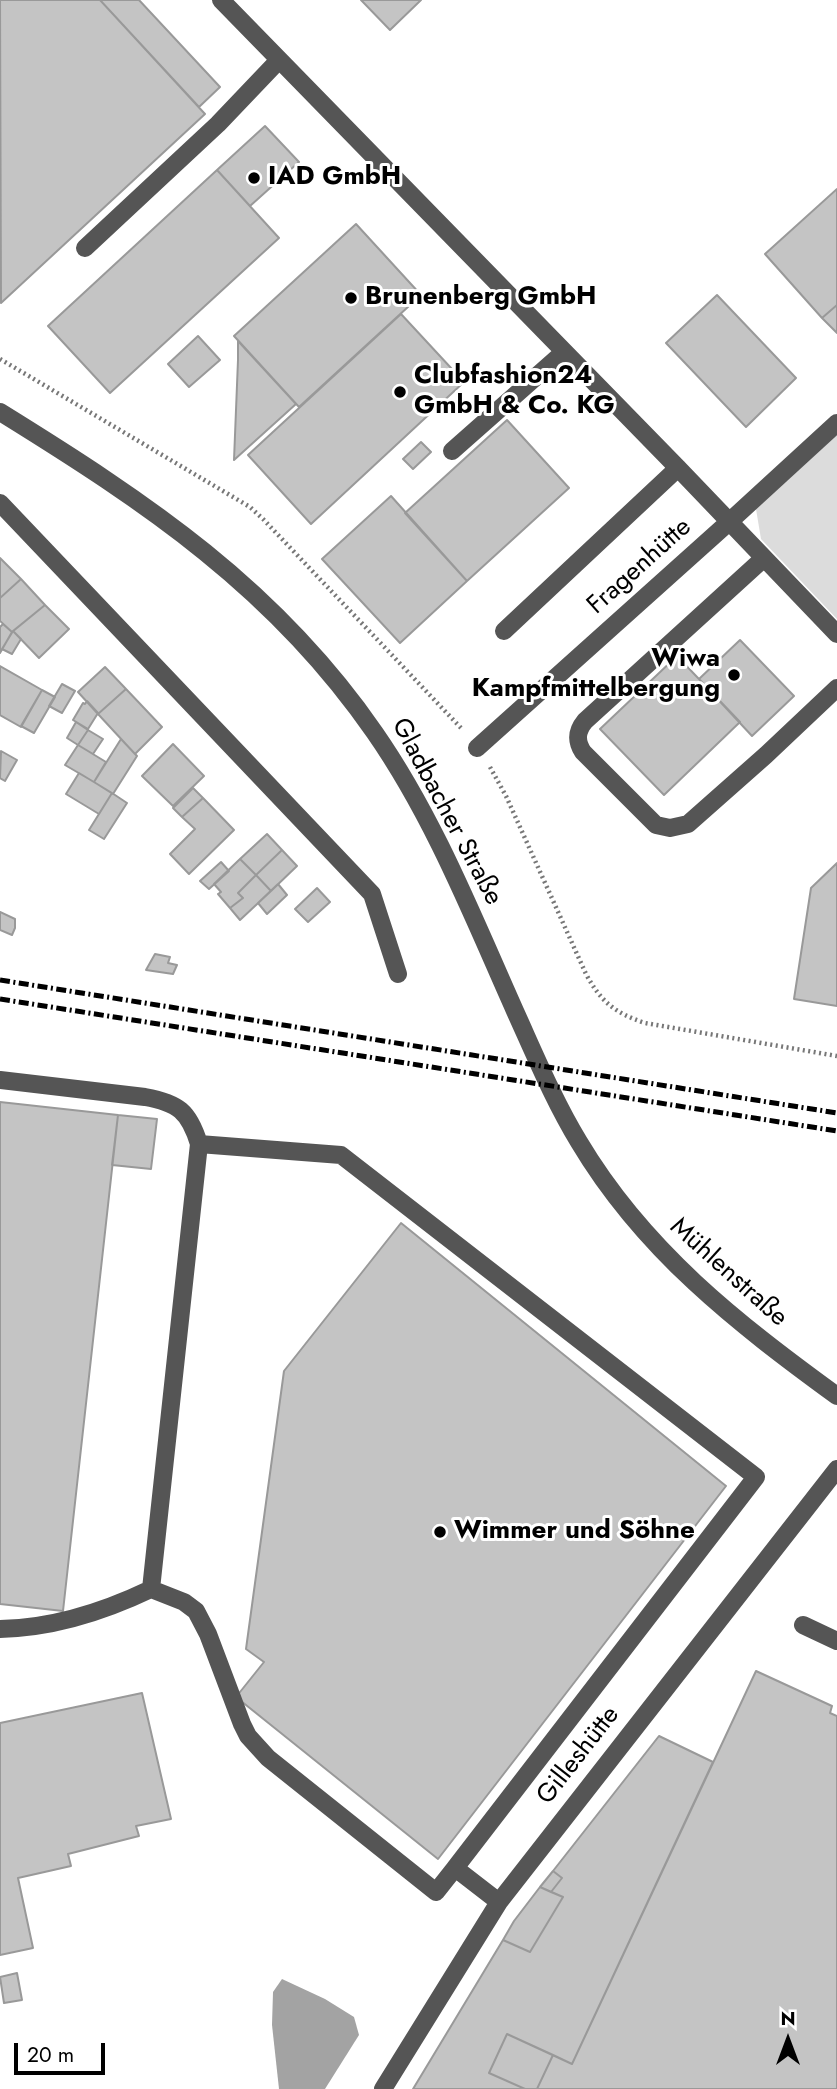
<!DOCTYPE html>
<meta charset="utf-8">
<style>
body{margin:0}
#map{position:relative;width:837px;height:2089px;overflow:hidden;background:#fff;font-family:Jost,sans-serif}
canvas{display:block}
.north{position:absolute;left:753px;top:2005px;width:70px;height:70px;-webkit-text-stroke:5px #fff;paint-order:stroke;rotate:0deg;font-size:19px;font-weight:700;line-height:28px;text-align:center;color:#000}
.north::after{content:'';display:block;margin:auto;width:24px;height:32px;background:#000;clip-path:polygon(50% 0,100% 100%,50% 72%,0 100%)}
.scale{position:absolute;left:14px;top:2043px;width:91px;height:32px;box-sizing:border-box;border:4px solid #000;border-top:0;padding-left:9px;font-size:21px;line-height:24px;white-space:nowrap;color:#000;-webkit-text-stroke:5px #fff;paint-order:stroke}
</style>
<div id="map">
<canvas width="837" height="2089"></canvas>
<div class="north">N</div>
<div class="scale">20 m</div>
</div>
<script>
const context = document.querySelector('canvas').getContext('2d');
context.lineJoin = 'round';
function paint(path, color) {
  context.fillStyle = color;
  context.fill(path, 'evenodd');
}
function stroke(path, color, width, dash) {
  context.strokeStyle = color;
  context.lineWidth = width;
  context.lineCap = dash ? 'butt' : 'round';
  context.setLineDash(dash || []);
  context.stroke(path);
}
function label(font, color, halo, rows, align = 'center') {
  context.font = font + ' Jost,sans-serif';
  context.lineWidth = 6;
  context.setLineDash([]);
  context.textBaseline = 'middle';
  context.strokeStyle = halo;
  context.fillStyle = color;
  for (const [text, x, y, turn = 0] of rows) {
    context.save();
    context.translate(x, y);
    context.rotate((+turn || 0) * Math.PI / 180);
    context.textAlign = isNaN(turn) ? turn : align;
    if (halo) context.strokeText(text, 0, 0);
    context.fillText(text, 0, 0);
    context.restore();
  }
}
paint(new Path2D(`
 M837,435V619L761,539L756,509Z`), '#dcdcdc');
paint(new Path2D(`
 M282,1979L325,1999L354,2017L359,2035L325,2089H279L272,2025L273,1992Z`), '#a3a3a3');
const building = new Path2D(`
 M0,0H100L205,114L1,303Z
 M100,0H139L220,87L199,107Z
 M361,0H421L390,30Z
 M265,126L299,162L250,206L217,170Z
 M217,170L279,238L110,393L48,326Z
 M837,189V305L822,318L765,254Z
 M356,224L421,295L299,407L234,336Z
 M717,295L796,378L746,427L666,343Z
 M837,305V333L822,318Z
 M401,314L464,382L311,524L248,455Z
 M198,336L220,360L189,387L168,364Z
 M238,341L296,404L234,460L238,360Z
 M507,420L569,488L467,581L405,513Z
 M421,442L431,452L413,469L403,459Z
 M391,496L467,581L400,643L322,559Z
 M0,558L21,579L0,598Z
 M21,579L45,605L12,632L0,621V598Z
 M45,605L69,629L39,658L13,631Z
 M3,624L12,632L0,653V627Z
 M13,631L21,639L12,654L2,649Z
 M740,640L794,696L752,736L699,679Z
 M677,656L740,722L664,795L600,729Z
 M0,666L42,690L21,727L0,715Z
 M105,667L126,689L98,714L78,692Z
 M62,684L75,691L62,713L49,706Z
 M126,689L162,727L135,754L98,714Z
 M42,690L55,697L34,733L21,726Z
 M87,701L98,713L88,729L73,720L83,703L85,704Z
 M76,722L88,730L78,745L67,738Z
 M88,730L103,739L93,754L78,745Z
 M121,739L137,756L113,794L94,782Z
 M173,744L204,776L173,806L142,776Z
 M78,745L106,762L94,782L65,765Z
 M1,751L17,760L5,781L0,778Z
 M79,773L112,793L99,814L66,794Z
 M193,788L203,798L182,817L173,808Z
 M112,793L127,803L104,839L89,830Z
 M203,798L234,830L189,874L170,854L195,829L182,817Z
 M267,834L282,850L256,875L240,859Z
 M282,850L297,866L271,891L256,875Z
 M240,859L256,875L238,893L243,898L230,908L218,894L221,892L214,884Z
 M221,862L229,871L209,889L200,881Z
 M837,863V1006L794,999L811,888Z
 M256,875L271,891L240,920L230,908L243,898L238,893Z
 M278,884L287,895L267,914L258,903Z
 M317,888L330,902L308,922L295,909Z
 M0,912L15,919V928L12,935L0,930Z
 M155,954L170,957L168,963L177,965L173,974L146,970Z
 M0,1102L118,1115L63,1611L0,1604Z
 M118,1115L157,1119L151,1169L112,1165Z
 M401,1223L726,1486L438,1859L236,1697L264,1662L246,1649L284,1371Z
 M756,1671L832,1706L830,1713L837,1716V2089H537L553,2055L572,2064Z
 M142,1693L171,1819L136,1826L139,1836L68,1854L71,1866L18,1878L33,1948L0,1955V1723Z
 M659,1736L713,1762L572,2064L507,2034L489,2073L525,2089H413L503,1940L530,1952L563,1897L551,1892L562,1878L553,1871Z
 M553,1871L562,1878L551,1892L540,1887Z
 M540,1887L563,1897L530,1952L503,1940L514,1921Z
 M17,1973L22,2000L4,2003L0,1977Z
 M507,2034L553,2055L537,2089H525L489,2073Z`);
paint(building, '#c4c4c4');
stroke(building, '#999', 2);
stroke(new Path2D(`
 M0,359L250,507L263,519L462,729
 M490,767L506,796L586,974C601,1002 615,1013 645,1023L837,1056`), '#777', 4.5, [2, 3.5]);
stroke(new Path2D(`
 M221,0L678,468L837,634
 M85,248L218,124L279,60
 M0,412C147,503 275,588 375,733C434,818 473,917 515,1011C535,1055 554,1101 579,1142C644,1251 737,1323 837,1396
 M452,451L564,352
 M0,503L372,894L398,974
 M764,558L585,721C576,732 576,741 583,752L656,825L670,828L688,824L766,755L837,688
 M504,631L678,468
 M477,748L729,522L837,423
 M0,1080L145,1097C178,1103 189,1111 199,1144
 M803,1625L837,1641
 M0,1629C54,1628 103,1612 151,1589
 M455,1868L436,1892L268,1758L248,1736L242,1724L208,1634L196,1611L184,1602L151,1589L199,1144L341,1155L756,1477L455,1868L499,1902
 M383,2089L499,1902L837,1469`), '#555', 18);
stroke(new Path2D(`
 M0,980L837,1113
 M0,999L837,1131`), '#000', 5, [10, 3.5, 2, 3.5]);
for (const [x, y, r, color] of [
 [254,178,7,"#000"],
 [351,298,7,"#000"],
 [400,392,7,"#000"],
 [734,675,7,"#000"],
 [440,1532,7,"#000"]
]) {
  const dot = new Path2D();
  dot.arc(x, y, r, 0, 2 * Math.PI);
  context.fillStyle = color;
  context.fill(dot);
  stroke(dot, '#fff', 2.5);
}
label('bold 26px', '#000', '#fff', [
 ["IAD GmbH",268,178],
 ["Brunenberg GmbH",365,298],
 ["Clubfashion24",414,377],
 ["GmbH & Co. KG",414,407],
 ["Wiwa",720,660,"right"],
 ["Kampfmittelbergung",720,690,"right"],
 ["Wimmer und Söhne",454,1532]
], 'left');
label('26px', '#000', '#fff', [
 ["Fragenhütte",640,567,-42],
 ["Gladbacher Straße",446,812,62],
 ["Mühlenstraße",728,1273,42],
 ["Gilleshütte",579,1756,-52]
]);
</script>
